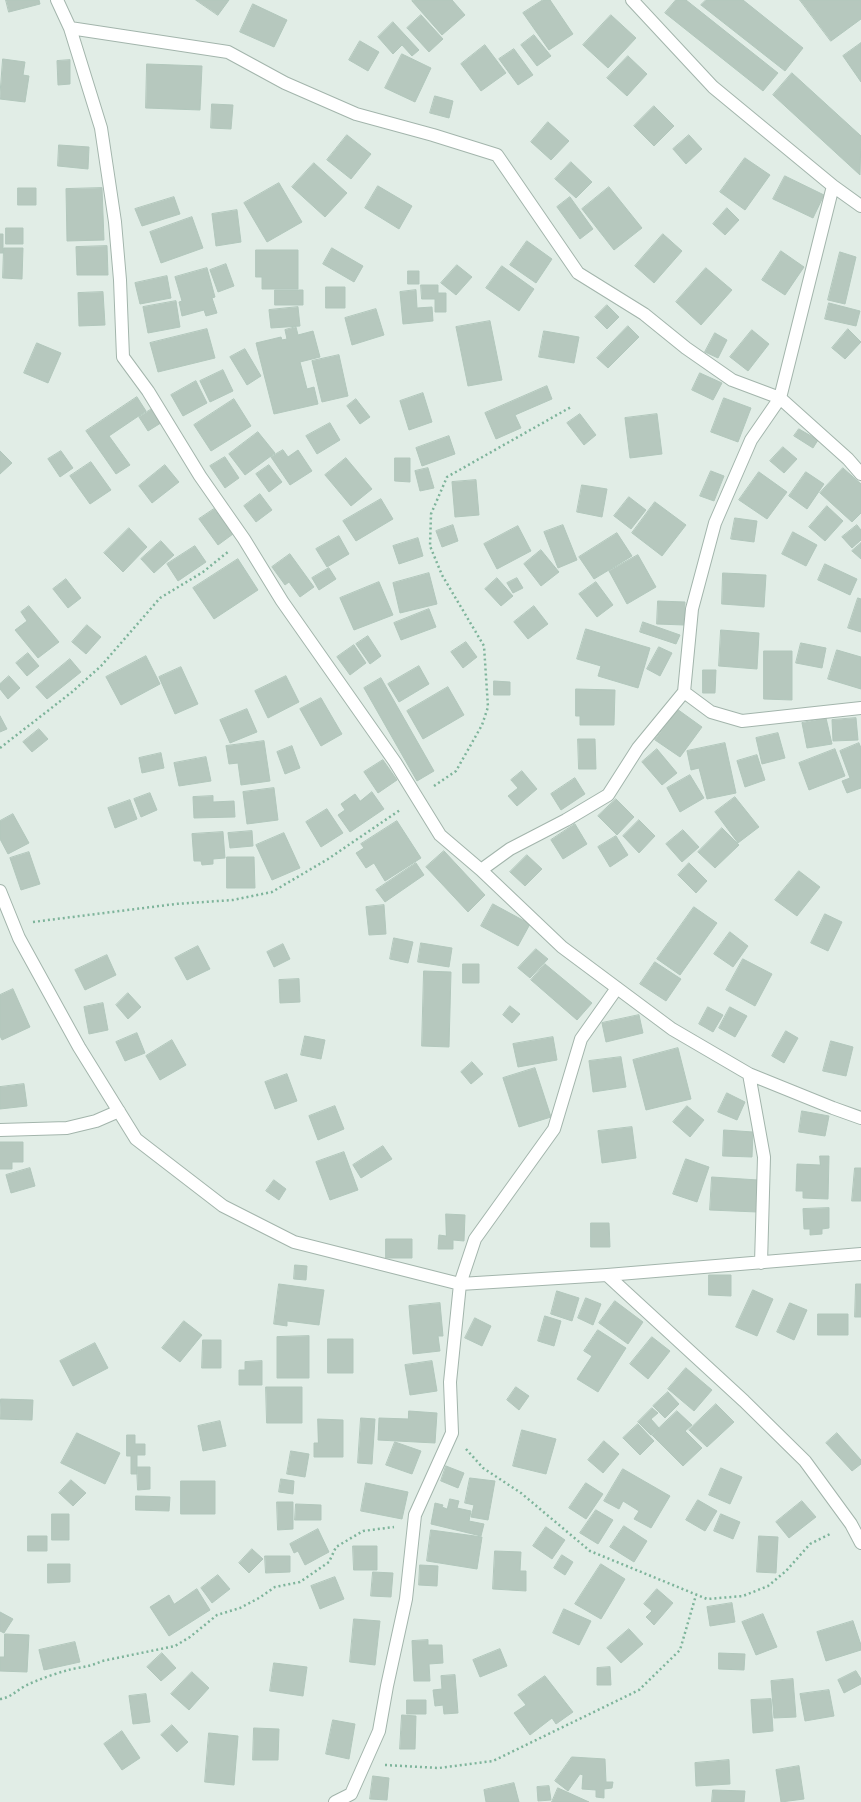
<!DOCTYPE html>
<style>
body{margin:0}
canvas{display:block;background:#e1ede6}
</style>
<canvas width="861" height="1802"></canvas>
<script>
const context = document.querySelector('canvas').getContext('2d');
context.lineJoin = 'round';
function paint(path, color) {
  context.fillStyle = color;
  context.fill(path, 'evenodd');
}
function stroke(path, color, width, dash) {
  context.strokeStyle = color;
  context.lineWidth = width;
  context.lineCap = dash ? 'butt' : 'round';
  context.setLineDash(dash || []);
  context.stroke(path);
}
const building = new Path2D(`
 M6,0H39L40,4L9,12Z
 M196,0H229L218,15Z
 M414,0H452L465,15L442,35L412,1Z
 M543,0H550L573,34L549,50L523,13Z
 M676,0H686L778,73L763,91L665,13Z
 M706,0H743L803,48L785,71L701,5Z
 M800,0H861V19L831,41Z
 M253,4L287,20L274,47L240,32Z
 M421,15L443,39L429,52L407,28Z
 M611,15L636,38L608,68L583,45Z
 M393,22L419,50L412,56L402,45L393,54L378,37Z
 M534,35L551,56L537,66L521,45Z
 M360,41L379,52L368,71L349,60Z
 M861,43V82L843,56Z
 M485,45L506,73L481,91L461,64Z
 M514,49L533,75L518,85L499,59Z
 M402,54L431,68L415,102L385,88Z
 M628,56L647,74L627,96L607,78Z
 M3,59L25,62L23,75L29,76L25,102L0,99Z
 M70,60V84L58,85L57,61Z
 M147,64L202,66L200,110L146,108Z
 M792,73L861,136L860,175L773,95Z
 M435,96L453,101L449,118L430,113Z
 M212,104L233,105L231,129L211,128Z
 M654,106L674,126L654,146L634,126Z
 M548,122L569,141L551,160L531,142Z
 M347,135L371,154L351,179L327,160Z
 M689,135L702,149L686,164L673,149Z
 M59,145L89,147L88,169L58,166Z
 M745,158L770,175L745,210L720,192Z
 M571,162L592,182L576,198L555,179Z
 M314,163L347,193L325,217L292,187Z
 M785,176L824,195L813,218L773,199Z
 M279,183L302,222L267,242L244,203Z
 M378,186L412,206L399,229L365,208Z
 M609,187L642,228L614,250L582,209Z
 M18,188H36V205H18Z
 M102,188L104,240L67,241L66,189Z
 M174,197L180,214L142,226L135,209Z
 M570,197L593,229L580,239L557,207Z
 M727,208L739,220L725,235L713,224Z
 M237,210L241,242L216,246L212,214Z
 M192,217L203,248L161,263L150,232Z
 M6,228H23V244H6Z
 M0,234H3V253H0Z
 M663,234L682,251L654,283L635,266Z
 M527,241L552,259L536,283L510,265Z
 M107,246L108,275H77L76,247Z
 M4,248H23L22,279L3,278Z
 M332,248L363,266L354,282L323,264Z
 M256,250H298V289H262V277H256Z
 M781,251L804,267L785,295L762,280Z
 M840,252L856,257L845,304L828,300Z
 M226,264L234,286L218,292L210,270Z
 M457,265L472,277L456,295L441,283Z
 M502,266L534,289L519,311L486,288Z
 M207,268L215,297L212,298L217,313L206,316L204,310L182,316L179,302L182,301L175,277Z
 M706,268L732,290L701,325L676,302Z
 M408,271H419V284H408Z
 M167,276L171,298L140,304L135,283Z
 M421,285H438V293H446V312H435V299H422Z
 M326,287H345V308H326Z
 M275,290H303V305H275Z
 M416,290L417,308L432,307L433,321L403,324L400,292Z
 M103,292L105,325L79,326L78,293Z
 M176,301L180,327L148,333L143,307Z
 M829,303L860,311L856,326L825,319Z
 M607,305L619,317L607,329L595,317Z
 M298,307L300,326L271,328L269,310Z
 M376,309L384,335L352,345L345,318Z
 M490,321L502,380L468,386L456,327Z
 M628,326L639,337L608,368L597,358Z
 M296,327L298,335L313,331L320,357L300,362L307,389L314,387L318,404L274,414L256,343L281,337L282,340L287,339L285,330Z
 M207,329L215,358L158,372L150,343Z
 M848,329L861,342L845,359L832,348Z
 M752,330L769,344L748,371L730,357Z
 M544,331L579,337L574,363L539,357Z
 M715,333L727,340L718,358L705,352Z
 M37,343L61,353L48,383L24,373Z
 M245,349L261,376L247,385L230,357Z
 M339,355L348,396L322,402L312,361Z
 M223,370L233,391L210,402L200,381Z
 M700,373L722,383L713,400L692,390Z
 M196,381L207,403L183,416L171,395Z
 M547,386L552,399L515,415L521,428L496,439L485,413Z
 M423,393L432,422L409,430L400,401Z
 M137,397L146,411L109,436L130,465L116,474L86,431Z
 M724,398L751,408L738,442L711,432Z
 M234,399L251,426L211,451L194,425Z
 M356,399L370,417L360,424L347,406Z
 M155,407L164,421L148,431L139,417Z
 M580,414L596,435L584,445L567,423Z
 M657,414L662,454L630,458L625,418Z
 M330,423L340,440L317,454L306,436Z
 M799,429L818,440L813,448L794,436Z
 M258,432L275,453L245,475L229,454Z
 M449,436L455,454L422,466L416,448Z
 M783,447L797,459L784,473L770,461Z
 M283,450L288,457L298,450L312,471L290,485L271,457Z
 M0,451L12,463L0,474Z
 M61,451L73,468L60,477L48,459Z
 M225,457L239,478L225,488L210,466Z
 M346,458L372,489L351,506L325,475Z
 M395,458H410V482L395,481Z
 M91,462L111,490L90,504L70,476Z
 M165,465L179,482L152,503L139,486Z
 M269,465L282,482L269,492L256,474Z
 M428,468L434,488L420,491L415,471Z
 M843,468L861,484V513L852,522L820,493Z
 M711,471L724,476L714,501L700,496Z
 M759,472L787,492L767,519L739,500Z
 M806,472L824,484L807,509L789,496Z
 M476,480L479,515L455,517L452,482Z
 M582,485L607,489L602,517L577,512Z
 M260,494L272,510L256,522L244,506Z
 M629,497L646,510L631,529L614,516Z
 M381,499L393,519L356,541L343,521Z
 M655,502L686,525L662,556L632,533Z
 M827,506L843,521L825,541L809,527Z
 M214,509L233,534L218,545L199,519Z
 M735,518L757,521L754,542L731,539Z
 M453,525L458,541L442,547L436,531Z
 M563,525L577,560L558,568L544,532Z
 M857,525L861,530V540L852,548L842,537Z
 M518,526L531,551L497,569L484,544Z
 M129,528L147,547L123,572L104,553Z
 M793,532L817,545L806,566L782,554Z
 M617,533L632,556L594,579L579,557Z
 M339,536L349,554L327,567L316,549Z
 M418,538L423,556L399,564L393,546Z
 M161,541L174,555L154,573L141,559Z
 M861,543V559L852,551Z
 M195,546L206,562L178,581L167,564Z
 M541,550L559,572L541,586L524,564Z
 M290,554L314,587L300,597L289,582L285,585L272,567Z
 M638,555L656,587L627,604L609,571Z
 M238,559L258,590L214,619L193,588Z
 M825,564L857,579L850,595L818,580Z
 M329,568L336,579L319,590L312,578Z
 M429,573L437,604L400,613L393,583Z
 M723,573L766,575L764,607L722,604Z
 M497,578L513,596L501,606L485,589Z
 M517,578L523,588L513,593L507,583Z
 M66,579L81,598L68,608L53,589Z
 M379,582L393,615L354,630L340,598Z
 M596,582L613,605L597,617L579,594Z
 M858,598L861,599V632L848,628Z
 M658,601L685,602L684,625L657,624Z
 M29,606L59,642L38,658L15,630L27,621L21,612Z
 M534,606L548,624L528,639L514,622Z
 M429,609L436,627L401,640L394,623Z
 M643,622L680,635L676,644L640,632Z
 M87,625L101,637L86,654L72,642Z
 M586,629L650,648L638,688L598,676L601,666L577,659Z
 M721,630L759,633L757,669L719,666Z
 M368,636L381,656L370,664L356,644Z
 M466,642L477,657L463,668L451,652Z
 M801,643L826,648L822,668L796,663Z
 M354,645L366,663L350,675L337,657Z
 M659,647L672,653L660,676L647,669Z
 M837,650L861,657V689L828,679Z
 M764,651H792V700L764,699Z
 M28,653L39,666L27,676L16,663Z
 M146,656L160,684L121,705L106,677Z
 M70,659L81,672L47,699L36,687Z
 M419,666L429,684L399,702L388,684Z
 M181,667L198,704L175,714L159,677Z
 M703,670H716L715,693H703Z
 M9,676L20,688L8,699L0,689V684Z
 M286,676L299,702L268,718L255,691Z
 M381,678L434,771L417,781L364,688Z
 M494,681L510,682V695H494Z
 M448,687L464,715L423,739L407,711Z
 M576,689L615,690L614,725H580V716H576Z
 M321,698L342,734L321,746L300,709Z
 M247,709L257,732L230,743L220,720Z
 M677,709L702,727L680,757L655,740Z
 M0,716L7,729L0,732Z
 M826,718L832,744L807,748L802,723Z
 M856,718L858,740L833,741L832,720Z
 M39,729L48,739L32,752L23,742Z
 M778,733L785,758L762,764L756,738Z
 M578,739H595L596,769H579Z
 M264,741L270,781L241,785L238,763L229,764L226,746Z
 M725,743L736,793L707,799L699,768L691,770L687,751Z
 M859,743L861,748V788L847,793L842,781L850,778L840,751Z
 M292,746L300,768L285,774L277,752Z
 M657,749L677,773L662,785L642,762Z
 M835,749L845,776L809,790L799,763Z
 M161,753L164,768L142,773L139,758Z
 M757,755L765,780L745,787L737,761Z
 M206,757L211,781L179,786L174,763Z
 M383,760L397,780L378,793L364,772Z
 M522,771L537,789L517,806L508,796L518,788L511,780Z
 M690,775L704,798L680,812L667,788Z
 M575,778L585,794L561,810L551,794Z
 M274,788L278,820L247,824L243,792Z
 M372,792L384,809L350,832L338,815L345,810L341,804L355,794L360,801Z
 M150,793L157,810L141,817L134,799Z
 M213,796V802L234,801L235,817L194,818L193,797Z
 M735,797L759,827L738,843L715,812Z
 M616,799L634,817L617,835L598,816Z
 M130,800L137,819L115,828L108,808Z
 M327,809L343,833L321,847L306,822Z
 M13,814L29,843L8,854L0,839V821Z
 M639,820L655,836L639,853L623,836Z
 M397,821L421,858L385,881L374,863L366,868L356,853L364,848L361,844Z
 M575,824L587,844L563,859L551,840Z
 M722,828L739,845L715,868L698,852Z
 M683,830L699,847L682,862L666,844Z
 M252,831L253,846L230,848L228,833Z
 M223,832L225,858L213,859V864L202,865L201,861H194L192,834Z
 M284,833L300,868L272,880L256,845Z
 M616,836L628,855L610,867L598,847Z
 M444,851L485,895L468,912L426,867Z
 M29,852L40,884L21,890L10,858Z
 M527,855L542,869L525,886L510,872Z
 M227,857H254L255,888H227Z
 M416,863L424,875L385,902L376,890Z
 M689,863L707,881L696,893L678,875Z
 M799,871L820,887L797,916L775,900Z
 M493,904L530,924L518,946L481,926Z
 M384,905L386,934L369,935L366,907Z
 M694,907L717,923L680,975L657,959Z
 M825,914L842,922L828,951L811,943Z
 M730,932L748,946L733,967L714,954Z
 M394,938L413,942L408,963L390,959Z
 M421,943L452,948L449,967L418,962Z
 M283,944L290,959L274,967L267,952Z
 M198,946L210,969L187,980L175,958Z
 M536,949L548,959L530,978L518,968Z
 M107,955L116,975L85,990L75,970Z
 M743,959L772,974L755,1006L726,990Z
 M655,962L681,979L666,1001L640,984Z
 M463,964H479V983H463Z
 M545,964L592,1003L577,1020L531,980Z
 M424,971L451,972L449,1047L422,1046Z
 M299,979L300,1002L280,1003L279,980Z
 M13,989L30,1027L2,1040L0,1036V995Z
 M128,993L141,1007L128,1019L116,1005Z
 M103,1003L108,1030L89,1034L84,1007Z
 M510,1006L520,1014L512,1023L503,1015Z
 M708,1007L723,1015L713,1032L699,1024Z
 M730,1007L747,1016L735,1037L719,1028Z
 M639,1015L643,1033L606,1042L602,1023Z
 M786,1031L798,1038L784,1063L772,1056Z
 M137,1033L145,1053L125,1061L116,1042Z
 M305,1036L325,1040L321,1059L301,1055Z
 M553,1037L557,1060L518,1067L513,1044Z
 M172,1040L186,1065L160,1080L146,1056Z
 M831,1041L853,1047L846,1076L823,1071Z
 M678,1048L691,1099L646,1110L633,1060Z
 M621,1057L626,1087L593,1092L589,1061Z
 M472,1062L483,1074L471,1084L461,1072Z
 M535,1068L551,1117L519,1127L503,1078Z
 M287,1074L297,1101L275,1109L265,1082Z
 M24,1084L27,1106L0,1109V1087Z
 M727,1093L745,1102L737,1120L718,1112Z
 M335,1106L344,1129L318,1140L309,1116Z
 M687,1106L704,1120L690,1137L673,1122Z
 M802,1111L829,1116L825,1136L799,1132Z
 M632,1127L636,1158L602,1163L598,1131Z
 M724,1130L753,1132L752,1157L723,1156Z
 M0,1142H23V1162H12V1169H0Z
 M383,1146L392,1159L361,1178L353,1165Z
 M344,1152L358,1190L330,1200L316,1162Z
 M820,1156H829L828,1199L803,1198V1191H796L797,1164L820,1165Z
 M686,1159L709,1167L697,1202L673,1194Z
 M30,1168L35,1186L11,1193L6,1175Z
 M855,1168H861V1201H852Z
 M712,1177L758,1180L757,1212L710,1210Z
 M274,1180L286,1189L279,1200L266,1191Z
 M829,1208V1228L822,1229V1234L810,1235V1229H804L803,1209Z
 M446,1214L465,1215L464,1241L453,1240V1249H438L439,1235L446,1236Z
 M591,1223H609L610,1247H591Z
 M386,1239H412V1258H386Z
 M295,1265L307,1266L306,1280L294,1279Z
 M709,1275H731V1296L709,1295Z
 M279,1284L324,1290L319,1325L287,1321V1326L274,1324Z
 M856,1284H861V1317H855Z
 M753,1290L773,1299L757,1336L736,1327Z
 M557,1291L579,1298L572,1321L551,1314Z
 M586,1298L601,1304L593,1325L578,1318Z
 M615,1301L643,1322L628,1344L599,1323Z
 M440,1303L443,1336H438L440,1351L413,1354L409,1306Z
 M790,1303L807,1310L794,1340L777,1332Z
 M818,1314H848V1335H818Z
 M545,1316L561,1321L554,1346L538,1341Z
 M475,1318L491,1326L482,1346L465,1338Z
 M184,1321L202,1335L180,1362L162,1348Z
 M598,1330L626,1348L598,1392L577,1379L592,1356L584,1351Z
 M309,1336V1378H277V1337Z
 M652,1337L670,1351L648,1379L630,1364Z
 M328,1339H353V1373H328Z
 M203,1340H221V1368H202Z
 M95,1343L108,1368L73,1386L60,1361Z
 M262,1361V1385H239V1370H245V1362Z
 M432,1361L437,1391L410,1395L405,1365Z
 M686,1368L712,1390L694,1411L668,1389Z
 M266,1387H302V1423H267Z
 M516,1387L529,1396L519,1410L507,1400Z
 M668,1392L679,1404L665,1418L653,1406Z
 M1,1399L33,1400L32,1420L0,1419Z
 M716,1404L734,1422L707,1447L689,1430Z
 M652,1408L658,1413L651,1419L659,1428L651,1435L638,1422Z
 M409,1411L437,1413L435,1443L378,1440L379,1418L408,1419Z
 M677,1411L692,1425L685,1431L702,1448L683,1466L652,1435Z
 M361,1418L375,1419L372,1464L358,1463Z
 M318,1419L343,1420V1457H314V1443H318Z
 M220,1421L226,1446L203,1451L198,1426Z
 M638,1424L654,1441L640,1455L623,1438Z
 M522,1430L556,1439L546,1474L513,1466Z
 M77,1433L120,1453L105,1484L61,1463Z
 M837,1433L861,1460V1464L852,1471L826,1443Z
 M127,1435H135V1444H145V1455H137V1474H131V1456H127Z
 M604,1441L619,1454L603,1473L588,1460Z
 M395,1442L421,1451L412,1474L386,1465Z
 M291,1451L309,1454L305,1477L287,1474Z
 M446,1466L464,1473L458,1488L441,1481Z
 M137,1467H150V1489L138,1490Z
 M721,1468L742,1477L730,1504L709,1495Z
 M623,1469L670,1496L651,1528L634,1519L639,1511L623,1501L619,1509L604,1501Z
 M470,1478L495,1481L488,1520L471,1517L474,1505L465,1503Z
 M281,1479L294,1481L293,1494L279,1492Z
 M71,1480L86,1493L73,1506L59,1493Z
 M181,1481H215V1514H181Z
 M366,1483L408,1492L402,1519L361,1511Z
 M586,1483L603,1494L586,1519L569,1508Z
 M136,1496L170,1497L169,1511L136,1510Z
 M450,1499L459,1501L457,1508L471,1511L469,1521L484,1524L481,1536L431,1524L435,1503L443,1505L442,1507L447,1509Z
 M698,1500L717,1511L705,1531L686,1520Z
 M802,1501L816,1517L789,1538L776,1522Z
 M277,1502H293V1529L278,1530Z
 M296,1504L321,1505V1520H295Z
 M596,1510L613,1520L598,1544L580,1533Z
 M52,1514H69V1540H52Z
 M721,1514L740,1522L733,1539L714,1531Z
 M624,1526L647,1541L634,1562L610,1547Z
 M546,1527L565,1540L552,1559L533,1546Z
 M318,1529L329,1552L305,1565L298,1551L294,1553L290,1544Z
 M431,1530L482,1537L477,1569L427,1561Z
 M28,1536H47V1551H28Z
 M759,1536L778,1537L776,1573L757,1572Z
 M353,1546H377V1570H354Z
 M252,1549L263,1559L249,1573L239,1563Z
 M495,1551L521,1552L520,1571H526V1591L493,1589Z
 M562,1555L573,1562L565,1575L554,1568Z
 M265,1556H290V1572L266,1573Z
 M48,1564H70V1582L48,1583Z
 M601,1564L625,1579L601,1619L575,1604Z
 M420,1565L438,1566L437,1586L419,1585Z
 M373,1572L393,1573L391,1597L371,1596Z
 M218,1575L230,1589L212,1603L201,1588Z
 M335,1577L344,1599L320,1609L311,1586Z
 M197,1589L210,1610L169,1636L150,1607L169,1595L174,1604Z
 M657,1589L673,1603L654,1625L646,1617L652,1611L644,1604Z
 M732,1603L735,1622L710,1626L707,1607Z
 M564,1609L591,1621L579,1645L553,1633Z
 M0,1612L13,1619L4,1633L0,1631Z
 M763,1614L777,1647L756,1655L742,1622Z
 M354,1619L380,1621L375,1665L350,1662Z
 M853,1621L861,1645V1650L826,1661L817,1632Z
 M629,1629L643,1644L621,1663L607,1648Z
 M5,1634L29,1635L27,1672L0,1671V1657H4Z
 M428,1640V1645H442L443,1663L429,1664L430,1681H414L412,1641Z
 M75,1642L80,1662L44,1670L39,1650Z
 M500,1649L507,1666L480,1677L473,1660Z
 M162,1653L176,1668L161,1681L147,1667Z
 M719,1653L745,1654L744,1670L719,1669Z
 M274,1663L307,1667L303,1696L270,1691Z
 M610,1667L611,1685H597V1668Z
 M856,1671L861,1679V1684L844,1693L838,1680Z
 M192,1672L209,1688L189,1710L171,1694Z
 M455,1675L458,1713L444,1714L443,1705L435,1706L433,1690L442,1689L441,1676Z
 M545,1676L573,1712L556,1724L552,1718L530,1735L514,1713L526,1705L518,1695Z
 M793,1679L796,1717L774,1718L771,1681Z
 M829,1690L834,1716L805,1721L800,1694Z
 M146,1694L150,1722L133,1724L129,1696Z
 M771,1699L773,1731L753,1733L751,1700Z
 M407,1700H426V1714H407Z
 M402,1715L416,1716L415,1749H400Z
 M333,1720L355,1724L349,1759L326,1754Z
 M172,1725L188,1742L177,1752L161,1735Z
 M254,1728L279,1729L278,1760H253Z
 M122,1731L140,1758L122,1770L104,1744Z
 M209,1733L238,1736L234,1785L205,1782Z
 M572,1757L605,1759L606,1782H613L612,1788L604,1789V1798L596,1797V1790L582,1789L583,1775L580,1774L568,1791L555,1781Z
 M729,1760L730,1784L696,1786L695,1763Z
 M799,1766L804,1799L781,1802L776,1770Z
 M373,1776L389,1778L387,1800L370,1799Z
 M514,1783L519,1802H486L484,1790Z
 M549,1786L551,1800L538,1801L537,1787Z
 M558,1788L589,1802H552Z
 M713,1790L745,1791L744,1802H712Z`);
paint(building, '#b6c8be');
stroke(building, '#b2c7bc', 1);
const street = new Path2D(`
 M57,0L70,28L101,128L115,222L120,280L123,357L148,391L200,476L244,539L282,601L395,762L440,835L481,870L562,947L672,1029L749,1074L833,1108L861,1118
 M632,0L713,87L833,186L861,206
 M70,28L228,52L285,83L356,114L433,135L497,155L578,273L644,314L686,348L732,380L780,398L848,459L861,474
 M833,186L780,398L751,440L715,523L692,609L684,692L711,712L742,721L861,708
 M481,870L510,849L566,820L608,795L638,748L684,692
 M0,891L19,938L79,1047L136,1139L223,1206L294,1242L460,1284L607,1275L861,1254
 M749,1074L764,1157L761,1263
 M0,1130L67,1128L96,1121L119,1111
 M607,1275L744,1401L805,1461L851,1524L861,1543
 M335,1802L351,1794L379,1731L387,1686L406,1599L415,1515L452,1433L450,1382L460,1284L475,1239L554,1129L581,1039L617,988`);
stroke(street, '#a3b5ac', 14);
stroke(new Path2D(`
 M0,748L72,692L101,666L160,598L203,572L229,551
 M434,786L456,771L482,725L488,707L484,646L442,575L430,546L431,514L447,477L571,407
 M33,922L175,904L233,900L272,892L328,859L400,810
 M466,1449L483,1468L521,1493L590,1551L707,1599L743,1596L768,1586L786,1571L810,1544L832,1533
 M0,1699C10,1698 16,1691 25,1686C39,1679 57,1673 72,1669C83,1667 92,1666 102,1661L175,1646L190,1637L217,1615L240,1608L259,1598L275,1587L300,1582L329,1562L336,1547L363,1531L394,1527
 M385,1765L439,1768L493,1761L639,1690L680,1650L696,1595`), '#7eb49b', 2.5, [2, 3]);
stroke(street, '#fff', 12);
</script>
